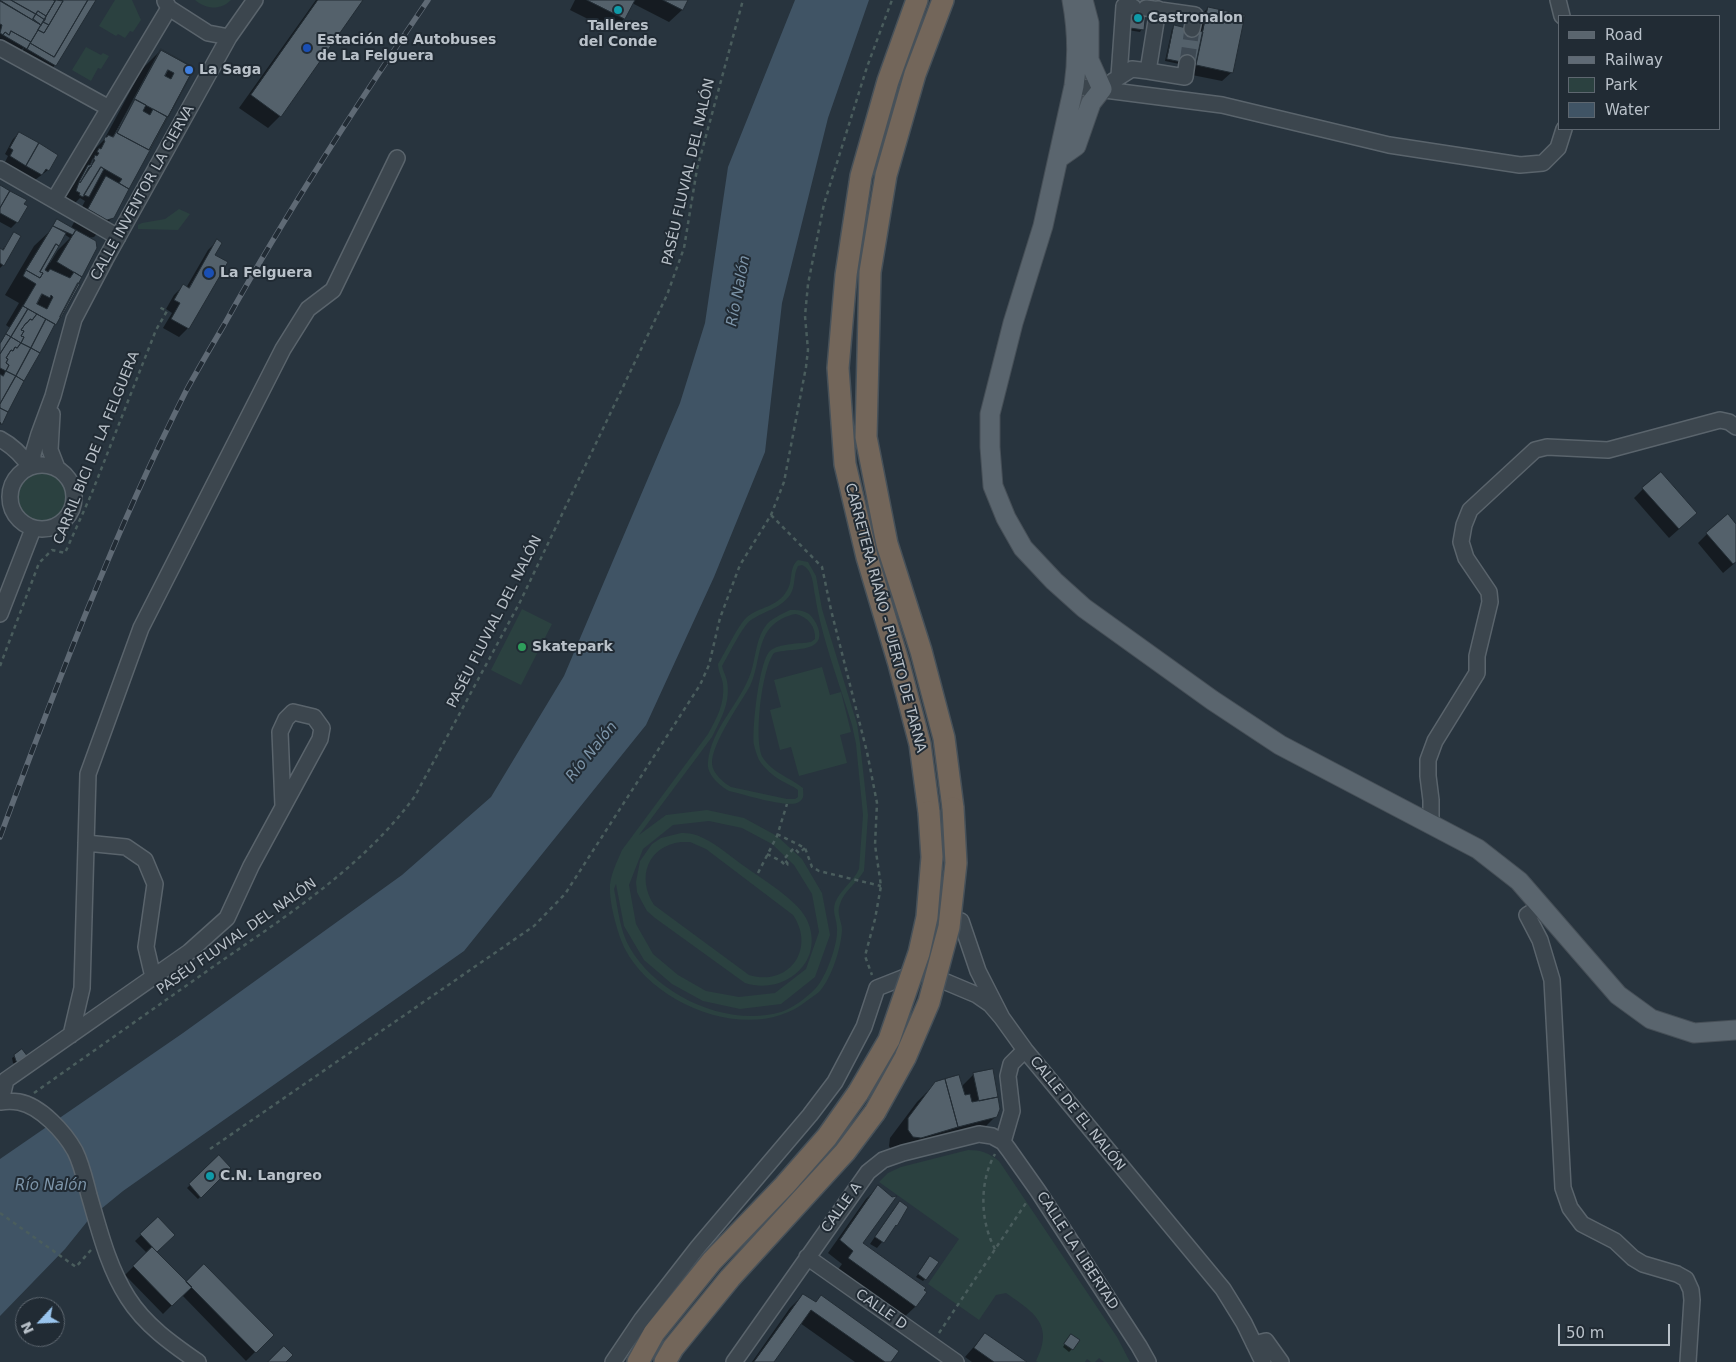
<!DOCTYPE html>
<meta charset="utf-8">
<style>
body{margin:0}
#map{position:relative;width:1736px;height:1362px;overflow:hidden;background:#28343e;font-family:"DejaVu Sans",sans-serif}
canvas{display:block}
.legend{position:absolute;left:1558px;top:15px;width:162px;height:115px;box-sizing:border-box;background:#212b34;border:1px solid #5e6770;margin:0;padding:6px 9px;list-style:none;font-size:15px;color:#b9c1c9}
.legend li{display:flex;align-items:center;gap:10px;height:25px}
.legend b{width:25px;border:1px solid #5e6770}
.north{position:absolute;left:15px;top:1297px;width:50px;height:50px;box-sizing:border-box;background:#212b34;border:1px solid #5e6770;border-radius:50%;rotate:245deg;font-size:14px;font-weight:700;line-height:20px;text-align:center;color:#b9c1c9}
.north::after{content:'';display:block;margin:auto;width:18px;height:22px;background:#99c4ed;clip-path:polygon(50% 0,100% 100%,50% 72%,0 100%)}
.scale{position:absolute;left:1558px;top:1324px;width:112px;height:22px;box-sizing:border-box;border:2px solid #b9c1c9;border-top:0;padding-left:6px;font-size:15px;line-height:18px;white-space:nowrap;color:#b9c1c9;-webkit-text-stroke:4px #212b34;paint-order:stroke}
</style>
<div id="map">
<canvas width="1736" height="1362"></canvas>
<ul class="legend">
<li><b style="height:6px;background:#5a656e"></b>Road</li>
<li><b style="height:6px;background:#5f6a75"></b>Railway</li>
<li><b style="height:14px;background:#2b4140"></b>Park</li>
<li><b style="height:14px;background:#405465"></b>Water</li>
</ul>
<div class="north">N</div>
<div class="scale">50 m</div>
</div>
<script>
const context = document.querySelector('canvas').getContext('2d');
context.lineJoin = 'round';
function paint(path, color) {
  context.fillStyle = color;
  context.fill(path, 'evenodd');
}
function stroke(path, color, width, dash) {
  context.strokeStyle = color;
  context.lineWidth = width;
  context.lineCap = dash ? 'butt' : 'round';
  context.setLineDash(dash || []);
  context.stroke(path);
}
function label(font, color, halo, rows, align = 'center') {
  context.font = font + ' "DejaVu Sans",sans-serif';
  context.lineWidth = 4;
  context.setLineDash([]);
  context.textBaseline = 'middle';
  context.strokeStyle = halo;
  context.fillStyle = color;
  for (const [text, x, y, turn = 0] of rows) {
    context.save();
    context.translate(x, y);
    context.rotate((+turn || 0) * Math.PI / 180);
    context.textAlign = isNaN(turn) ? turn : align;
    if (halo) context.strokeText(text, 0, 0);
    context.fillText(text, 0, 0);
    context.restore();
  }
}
paint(new Path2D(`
 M115,0H132L141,20L133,32L130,31L125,38L118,34L116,36L99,26Z
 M195,0H231C220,11 206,9 195,0Z
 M86,47L101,55L103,53L109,56L101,69L98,68L91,81L72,70Z
 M179,209L190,214L178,230L138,229V225L142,223L165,219Z
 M10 497a32 32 0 1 1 64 0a32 32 0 1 1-64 0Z
 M798,560L808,562L816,576L822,609L857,724L860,743L868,815L864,871C857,883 844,891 840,904C836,914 842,921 842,930C841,948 832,977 820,991C817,994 812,997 808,1000C754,1045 655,1007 625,949C618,935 610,906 610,890C609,877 617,862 622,850L708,734C717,718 725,703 723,684C722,677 718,671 718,664C725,653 738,625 747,617C759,607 777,607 786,592C794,582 788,568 798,560ZM802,565C813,570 813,584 815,595C821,637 840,684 852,725L856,744L863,815L859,869C853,882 840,890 835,903C832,913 837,919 837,929C838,944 826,978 815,989C806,998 793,1008 781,1012C727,1028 657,995 630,948C620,931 618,909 614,889L616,884L624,926L644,960L672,984L703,1001L740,1009L781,1004L815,977L830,935L822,893L802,859L777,836L744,818L707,810L666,815L639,835L712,737C721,719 731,702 727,681C726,676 723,671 722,666C728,656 743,625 751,620C764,611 780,609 790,595C796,586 793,575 798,566ZM709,821L742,828L772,844L794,865L812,894L819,932L806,969L775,993L739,997L706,991L678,975L653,954L636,924L629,885L643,849L673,825Z
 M522,609L552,624L521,685L491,670Z
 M790,610C797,610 803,610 809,614C816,620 825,637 815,644C807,651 785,649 774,653C762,668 753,741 763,758C773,773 789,777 803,788C803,794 805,798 799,802C789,809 743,794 729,791C720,786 706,774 708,762C711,728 741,703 751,672C756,656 756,637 767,624C773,618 782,614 790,610ZM796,614C808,617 816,627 815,639L811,642C799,644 779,643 770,651C759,661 752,729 754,745C755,749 757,756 759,760C764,768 773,776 782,781C787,784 793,786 798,790V797L795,799H787L731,787C724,783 713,774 712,764C711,744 740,704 750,686C759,668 757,644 770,628C776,621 787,615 796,614Z
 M822,667L830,695L841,692L851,732L840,735L847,763L799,776L791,747L780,750L770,710L781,707L774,680Z
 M681,833C689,833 696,834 703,838C718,845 731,857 744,866C762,879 796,899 806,918C827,959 787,996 745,983L655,918L647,911L642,902L637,892L636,882L640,861L652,844L661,838ZM681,842H690L706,849L793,915C816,949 789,987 749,975L654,905C636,877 648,846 681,842Z
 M968,1150C981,1150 989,1153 999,1161L1117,1337L1130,1362H1104L1099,1358L1095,1362H1091L1087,1359L1085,1362H1038L1036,1361C1055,1324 1033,1312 1006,1293L996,1295L979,1320L928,1284L959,1239L879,1182L888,1173L901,1167Z`), '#2b4140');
paint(new Path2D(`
 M795,0H869L828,118L782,303L765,452L714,577L646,725L464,951L123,1191L90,1218L65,1249L0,1316V1159L183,1033L402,875L491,797L564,676L680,403L705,323L728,167Z`), '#405465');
paint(new Path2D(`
 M0,0H94L55,65L50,71L22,53L24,47L18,54L0,44Z
 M316,0H362L280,116L268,128L239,108Z
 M575,0H686L682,10L669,22L632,3L624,19L612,31L570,10Z
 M1133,0H1146L1142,29L1140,32L1128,30Z
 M1208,8L1232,72L1222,81L1187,74L1189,66L1165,61L1172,29L1174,27L1196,32L1199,17Z
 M161,50L194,68L113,217L94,237L88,238L96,248L0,425V344L10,328L6,325L19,303L5,295L34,246L51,230L55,223L57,220L71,228L85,201L80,198L64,214L61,202L74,184L87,157L104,140L142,69ZM64,234L70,238L58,250L50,263L48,262Z
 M19,133L48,170L35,180L5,162L8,156L5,154L13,139Z
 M0,187L26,207L17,222L11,228L0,222Z
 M15,234L3,265L0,268V249L2,250Z
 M217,241L188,328L179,337L163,328L172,313L166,309L174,295L183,286L186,288L208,250Z
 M1643,489L1687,522L1669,538L1634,498Z
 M1736,526V562L1723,573L1698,543L1707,534Z
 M15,1056L24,1059L17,1065L13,1063L12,1058Z
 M974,1074L996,1116L977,1135L892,1152L889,1146L890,1138L917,1102L936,1083L961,1087Z
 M219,1157L229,1168L198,1199L187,1188Z
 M878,1187L861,1243L925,1292L915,1307L902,1319L837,1271L842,1264L828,1253L866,1199Z
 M900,1203L906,1208L896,1225L877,1248L870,1244L894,1209Z
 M158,1219L173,1235L156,1252L186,1283L272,1335L246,1361L182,1295L163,1314L125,1275L147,1253L135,1241Z
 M930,1257L925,1279L923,1281L916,1277Z
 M803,1295L890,1362H855L800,1323L773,1362H752L790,1308Z
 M985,1334L1024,1362H972L965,1357Z
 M1069,1338L1072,1349L1069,1352L1063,1347Z`), '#0007');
const building = new Path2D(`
 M0,0H11L36,14L33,19L41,25Z
 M11,0H53L55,1L46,16L38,11L36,14Z
 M56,0L63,1L49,25L43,22Z
 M62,0H88L54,57L30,43L38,30L44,33L63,1Z
 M88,0H96L56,66L27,49L30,43L54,57Z
 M318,0H363L281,117L251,95Z
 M587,0H635L625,19Z
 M663,0H688L683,10Z
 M1134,0H1147L1144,30L1130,28Z
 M0,1L41,25L31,42L11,31L9,35L5,32L3,35L0,33L2,25L0,24Z
 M1208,7L1245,15L1233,73L1196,65Z
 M38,11L46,16L45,20L36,14Z
 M36,14L45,20L41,25L33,19Z
 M43,22L49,25L44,33L38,30Z
 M1174,25L1203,32L1196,65L1167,59Z
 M11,31L31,42L27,49L3,35L5,32L9,35Z
 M161,49L195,68L168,117L194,68L161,50L134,99Z
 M161,50L194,68L168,117L134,99ZM168,70L174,73L171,79L165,76Z
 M134,99H135L117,133L149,150L167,117H168L129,189L119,183L122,179L101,167L83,197L79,195L80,193L76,191L79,182L80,183L89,167H91L95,155L97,156L99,153L97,152L99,148L101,149L105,141L104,140L105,137H107L108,135L113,137Z
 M135,99L146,105L143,111L150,115L153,109L167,117L149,150L117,133Z
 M19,132L39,143L26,166L10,156L13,150L10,148Z
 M39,143L58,155L49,171L46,169L42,175L26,166Z
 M93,159L95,160L80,183L79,182L88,165H90Z
 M101,167L104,169L89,197L84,195Z
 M106,176L129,189L114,218L107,220L88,209Z
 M0,185L10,191L0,208Z
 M10,191L27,200L24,204L28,206L18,223L0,213V208Z
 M57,219L76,230L73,235L53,226Z
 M53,226L66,233L59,246L56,244L40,272L43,273L40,278L26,270Z
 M76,230L96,241L97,248L82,277L57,262Z
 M14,232L21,236L4,266L0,263V248L3,250Z
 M217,239L222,243L215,255L228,262L189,329L171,319L180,303L174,300L183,284L189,288Z
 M56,244L59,246L45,270L48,272L50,269L70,278L74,272L82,277L56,325L23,306L36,284L23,276L26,270L40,278L43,273L40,272ZM42,294L50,298L51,295L53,297L47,309L37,304Z
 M78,283L80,284L61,318L60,317Z
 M23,306L28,309L11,337L6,334Z
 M28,309L37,314L32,320L30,319L27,323H26L21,330L24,331L21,336L24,337L21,343L11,337Z
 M37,314L46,319L31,348L21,343L24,337L21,336L24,331L21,330L26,323H27L30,319L32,320Z
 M46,319L55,324L40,353L31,348Z
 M6,334L11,337L0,354V344Z
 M11,337L21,343L17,348L15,347L13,351L11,350L6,358L8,359L6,363L9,365L6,371L0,368V354Z
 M21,343L31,348L16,376L6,371L9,365L6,363L8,359L6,358L11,350L13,351L15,347L17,348Z
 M31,348L40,353L24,381L16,376Z
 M6,371L16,376L0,404V374L3,376Z
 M16,376L24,381L8,412L0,408V404Z
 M0,408L8,412L2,425L0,422Z
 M1661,472L1697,513L1679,529L1642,488Z
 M1728,514L1736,524V562L1733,564L1706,533Z
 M22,1049L28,1057L20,1064L16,1061L14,1055Z
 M993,1069L998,1097L979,1101L973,1073Z
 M959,1075L965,1095L970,1094L972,1102L998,1097L1000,1109L997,1117L958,1127L945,1079Z
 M945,1079L958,1127L921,1138L913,1137L908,1130V1118L935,1082Z
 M219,1155L231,1168L201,1198L189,1184Z
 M878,1185L892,1197L897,1196L863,1243L926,1288L924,1290L927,1292L916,1307L848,1258L853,1251L840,1240Z
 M900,1201L908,1207L897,1226L896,1225L884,1243L875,1237Z
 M158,1217L175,1235L157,1252L140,1234Z
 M152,1247L192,1287L172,1306L133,1266Z
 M930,1256L939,1262L926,1280L918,1274Z
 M204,1264L274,1335L256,1353L186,1282Z
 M803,1294L816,1302L821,1295L899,1351L891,1362H885L811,1310L774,1362H754Z
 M985,1333L1027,1362H994L974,1348Z
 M1071,1334L1080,1340L1073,1350L1064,1344Z
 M284,1346L293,1355L286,1362H268Z`);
paint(building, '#54616b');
stroke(building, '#232d35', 1);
stroke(new Path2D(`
 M1187,63L1192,29`), '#3e4953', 15, [15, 8]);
const minor = new Path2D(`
 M1558,0L1562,16
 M165,1L169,8L208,33L229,37
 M1146,8L1195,15L1192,29
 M1158,9L1148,71L1185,77L1187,63
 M0,48L109,108
 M1119,76L1124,6L1133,7
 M1113,81L1132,69L1148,71
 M1074,86L1222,105L1389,145L1520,165L1543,163L1558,148L1564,129
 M0,169L118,237
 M54,200L169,8
 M52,414L50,450L57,468
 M0,439C13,446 22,455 30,467
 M10 497a32 32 0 1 1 64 0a32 32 0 1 1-64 0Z
 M33,466V454L39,434L53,396L74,319L105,260L229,37L255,0
 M0,614L33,529
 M1431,825V800L1428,776V760L1435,741L1477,673V656L1490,602L1489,592L1466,558L1461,542L1464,525L1470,510L1535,450L1547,447L1608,450L1720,420L1729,422L1736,427
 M86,843L126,847L145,860L155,884L146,947L153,977
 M1541,906L1527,915L1540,940L1552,980L1563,1188L1570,1208L1582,1224L1615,1241L1633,1258L1643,1264L1677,1274L1686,1279L1691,1290L1692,1300L1688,1362
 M961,921L978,971L1002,1018L1025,1050L1223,1289L1244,1323L1263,1362
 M71,1035L82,988L88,774L141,628L283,349L308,309L333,290L397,158
 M1,1101L6,1080L189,952L227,918L251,866L320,739L322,728L314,717L293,712L286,719L280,732L283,806
 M0,1102C6,1101 13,1101 19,1102C41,1106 65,1133 75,1151C82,1165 85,1180 89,1195C99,1229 108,1267 128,1298C145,1325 172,1344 198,1362
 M1003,1142L1012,1111L1008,1076L1011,1064L1025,1050
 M807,1257L956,1362
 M1254,1344L1266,1341L1281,1362
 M613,1362L642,1319L698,1247L810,1115L835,1082L864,1027L877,988L920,971L977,995L990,1004L1002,1018
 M734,1362L868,1172L883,1160L903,1153L979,1134L992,1136L1003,1142L1009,1150L1038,1191L1139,1346L1148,1362`);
const major = new Path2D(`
 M1072,0C1077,27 1078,59 1074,86L1043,226L1013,323L990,414V447L993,486L1006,518L1023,548L1054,581L1084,608L1212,700L1280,745L1478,849L1519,881L1618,995L1651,1019L1694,1033L1736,1030
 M1059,158L1076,146L1091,103L1102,89L1089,60V23L1083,0`);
const highway = new Path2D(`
 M917,0L888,81L861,176L846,275L838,368L845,464L867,557L899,664L920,744L929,812
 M943,0L915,74L886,175L870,272L866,437L887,544L921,651L944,738L953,808
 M638,1362L654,1333L712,1261L785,1185L827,1137L858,1093
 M665,1362L673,1348L730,1278L845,1152L875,1112`);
stroke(minor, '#5a646c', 18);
stroke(major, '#464f57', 21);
stroke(highway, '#475159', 24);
stroke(new Path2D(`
 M771,515L822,567L831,610L867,752L877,803L875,845L881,886L875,919L865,956L872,975
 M0,666L39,563L52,550L65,553L91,495L156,330L167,311L159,307
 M777,834L805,848L812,867L819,871L881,886
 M767,854L781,861L786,866L788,864
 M788,864L784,859L794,848L799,853L805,848
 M758,873L777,836L787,804
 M34,1093C95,1050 156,1007 217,964C288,915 364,866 415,796L520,602L667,295L684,248L697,169L743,0
 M210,1149L534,926L565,894L700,685L709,665L720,618L740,565L771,515L784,482L806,367L808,350L805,316L808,284L824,204L867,67L892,0
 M0,1213L76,1267L91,1250
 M995,1249C980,1221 979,1182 995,1154
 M939,1333L1028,1200`), '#4a5d5d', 2.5, [4, 4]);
stroke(minor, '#3c464e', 15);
stroke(major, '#5a656e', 19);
stroke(highway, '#73665a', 21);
const rail = new Path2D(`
 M0,837C56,686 113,535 186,391C198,369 211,347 224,325C286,213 356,106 428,0`);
stroke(rail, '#5f6a75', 5.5);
stroke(rail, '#212b34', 4, [11]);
const highwayBridge = new Path2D(`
 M858,1093L889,1040L919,953L927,917L932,857L929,812
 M875,1112L905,1058L929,1002L949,927L956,863L953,808`);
stroke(highwayBridge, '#475159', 24, []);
stroke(highwayBridge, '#73665a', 21);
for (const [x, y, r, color] of [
 [618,10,5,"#0f9aa8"],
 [1138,18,5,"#0f9aa8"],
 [307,48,5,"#1a4fb4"],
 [189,70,5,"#3f7fe0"],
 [209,273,6,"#1a4fb4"],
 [522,647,5,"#2e9e5b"],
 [210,1176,5,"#0f9aa8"]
]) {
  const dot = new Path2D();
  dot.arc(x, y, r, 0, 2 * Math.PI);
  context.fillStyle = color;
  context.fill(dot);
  stroke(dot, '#212b34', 2);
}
label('bold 14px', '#b9c1c9', '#212b34', [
 ["Castronalon",1148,18],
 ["Talleres",618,26,"center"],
 ["del Conde",618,42,"center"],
 ["Estación de Autobuses",317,40],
 ["de La Felguera",317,56],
 ["La Saga",199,70],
 ["La Felguera",220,273],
 ["Skatepark",532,647],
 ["C.N. Langreo",220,1176]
], 'left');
label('14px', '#b9c1c9', '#212b34', [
 ["PASÉU FLUVIAL DEL NALÓN",689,172,-77],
 ["CALLE INVENTOR LA CIERVA",143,193,-61],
 ["CARRIL BICI DE LA FELGUERA",97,448,-68],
 ["CARRETERA RIAÑO - PUERTO DE TARNA",885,618,75],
 ["PASÉU FLUVIAL DEL NALÓN",495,622,-63],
 ["PASÉU FLUVIAL DEL NALÓN",237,937,-35],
 ["CALLE DE EL NALÓN",1077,1114,51],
 ["CALLE A",842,1208,-54],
 ["CALLE LA LIBERTAD",1077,1251,57],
 ["CALLE D",881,1310,35]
]);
label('italic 15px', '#7d95a9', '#212b34', [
 ["Río Nalón",739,291,-79],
 ["Río Nalón",592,752,-51],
 ["Río Nalón",51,1186]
]);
</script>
